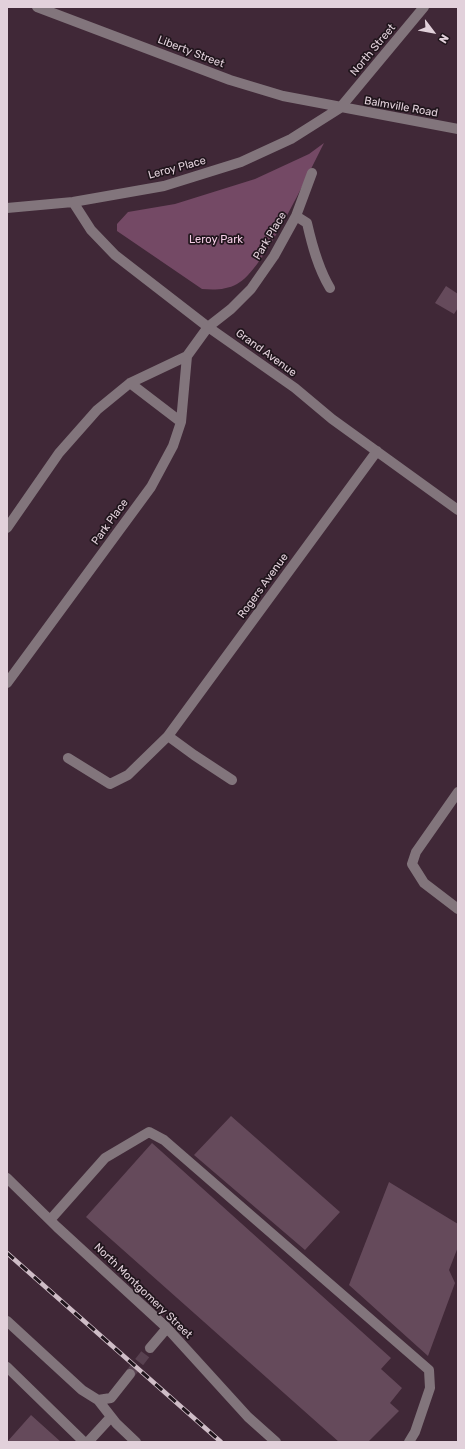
<!DOCTYPE html>
<style>
body{margin:0}
#map{position:relative;width:465px;height:1449px;overflow:hidden;background:#402837;font-family:Rubik,sans-serif}
canvas{display:block}
.frame{position:absolute;inset:0;border:8px solid #e2d1db;pointer-events:none}
.north{position:absolute;left:413px;top:12px;width:40px;height:40px;-webkit-text-stroke:3px #20151c;paint-order:stroke;rotate:122deg;font-size:11px;font-weight:700;line-height:16px;text-align:center;color:#e2d1db}
.north::after{content:'';display:block;margin:auto;width:14px;height:18px;background:#e2d1db;clip-path:polygon(50% 0,100% 100%,50% 72%,0 100%)}
</style>
<div id="map">
<canvas width="465" height="1449"></canvas>
<div class="frame"></div>
<div class="north">N</div>
</div>
<script>
const context = document.querySelector('canvas').getContext('2d');
context.lineJoin = 'round';
function paint(path, color) {
  context.fillStyle = color;
  context.fill(path, 'evenodd');
}
function stroke(path, color, width, dash) {
  context.strokeStyle = color;
  context.lineWidth = width;
  context.lineCap = dash ? 'butt' : 'round';
  context.setLineDash(dash || []);
  context.stroke(path);
}
function label(font, color, halo, rows, align = 'center') {
  context.font = font + ' Rubik,sans-serif';
  context.lineWidth = 3.5;
  context.setLineDash([]);
  context.textBaseline = 'middle';
  context.strokeStyle = halo;
  context.fillStyle = color;
  for (const [text, x, y, turn = 0] of rows) {
    context.save();
    context.translate(x, y);
    context.rotate((+turn || 0) * Math.PI / 180);
    context.textAlign = isNaN(turn) ? turn : align;
    if (halo) context.strokeText(text, 0, 0);
    context.fillText(text, 0, 0);
    context.restore();
  }
}
paint(new Path2D(`
 M324,143C309,172 263,272 237,284C226,290 214,290 202,289L117,231V224L128,212L175,204L255,179L309,154Z`), '#744965');
paint(new Path2D(`
 M446,286L458,294V308L454,314L435,303Z
 M231,1116L340,1212L305,1250L194,1155Z
 M152,1143L391,1358L381,1369L402,1388L390,1403L399,1411L368,1442H339L86,1217Z
 M389,1182L458,1224V1247L449,1270L455,1283L428,1356L349,1285Z
 M31,1415L61,1442H7Z`), '#654a5b');
stroke(new Path2D(`
 M130,1374L150,1348`), '#584150', 10, [10, 5]);
stroke(new Path2D(`
 M37,7L230,80L283,96L458,129
 M73,202L91,230L115,255L208,327L295,388L332,419L458,510
 M7,208L73,202L164,186L241,162L291,139L340,108L424,7
 M296,216L307,223C312,245 318,268 330,288
 M130,383L181,422
 M7,528L59,453L97,410L130,383L187,356L208,327L231,309L251,289L274,256L296,216L312,173
 M7,683L151,487L173,446L181,422L187,356
 M168,736L194,755L232,780
 M68,758L110,784L128,775L168,736L377,451
 M458,792L416,852L412,864L424,883L458,909
 M7,1178L57,1227L167,1328L248,1417L276,1442
 M50,1220L105,1158L149,1132L164,1140L429,1370L430,1388L415,1432L409,1442
 M7,1321L82,1390L98,1400L111,1398L130,1374
 M150,1348L167,1328
 M7,1367L84,1442
 M98,1400L116,1423L136,1442
 M88,1442L111,1417`), '#82757c', 10);
const rail = new Path2D(`
 M7,1253L221,1442`);
stroke(rail, '#cfbdc7', 4.5);
stroke(rail, '#20151c', 3, [9]);
label('11px', '#e2d1db', '#20151c', [
 ["North Street",373,50,-50],
 ["Liberty Street",191,52,21],
 ["Balmville Road",401,107,10],
 ["Leroy Place",177,168,-15],
 ["Park Place",270,236,-59],
 ["Grand Avenue",266,353,36],
 ["Park Place",110,522,-54],
 ["Rogers Avenue",263,586,-54],
 ["North Montgomery Street",143,1291,44]
]);
label('11px', '#f5cee6', '#20151c', [
 ["Leroy Park",216,240]
]);
</script>
